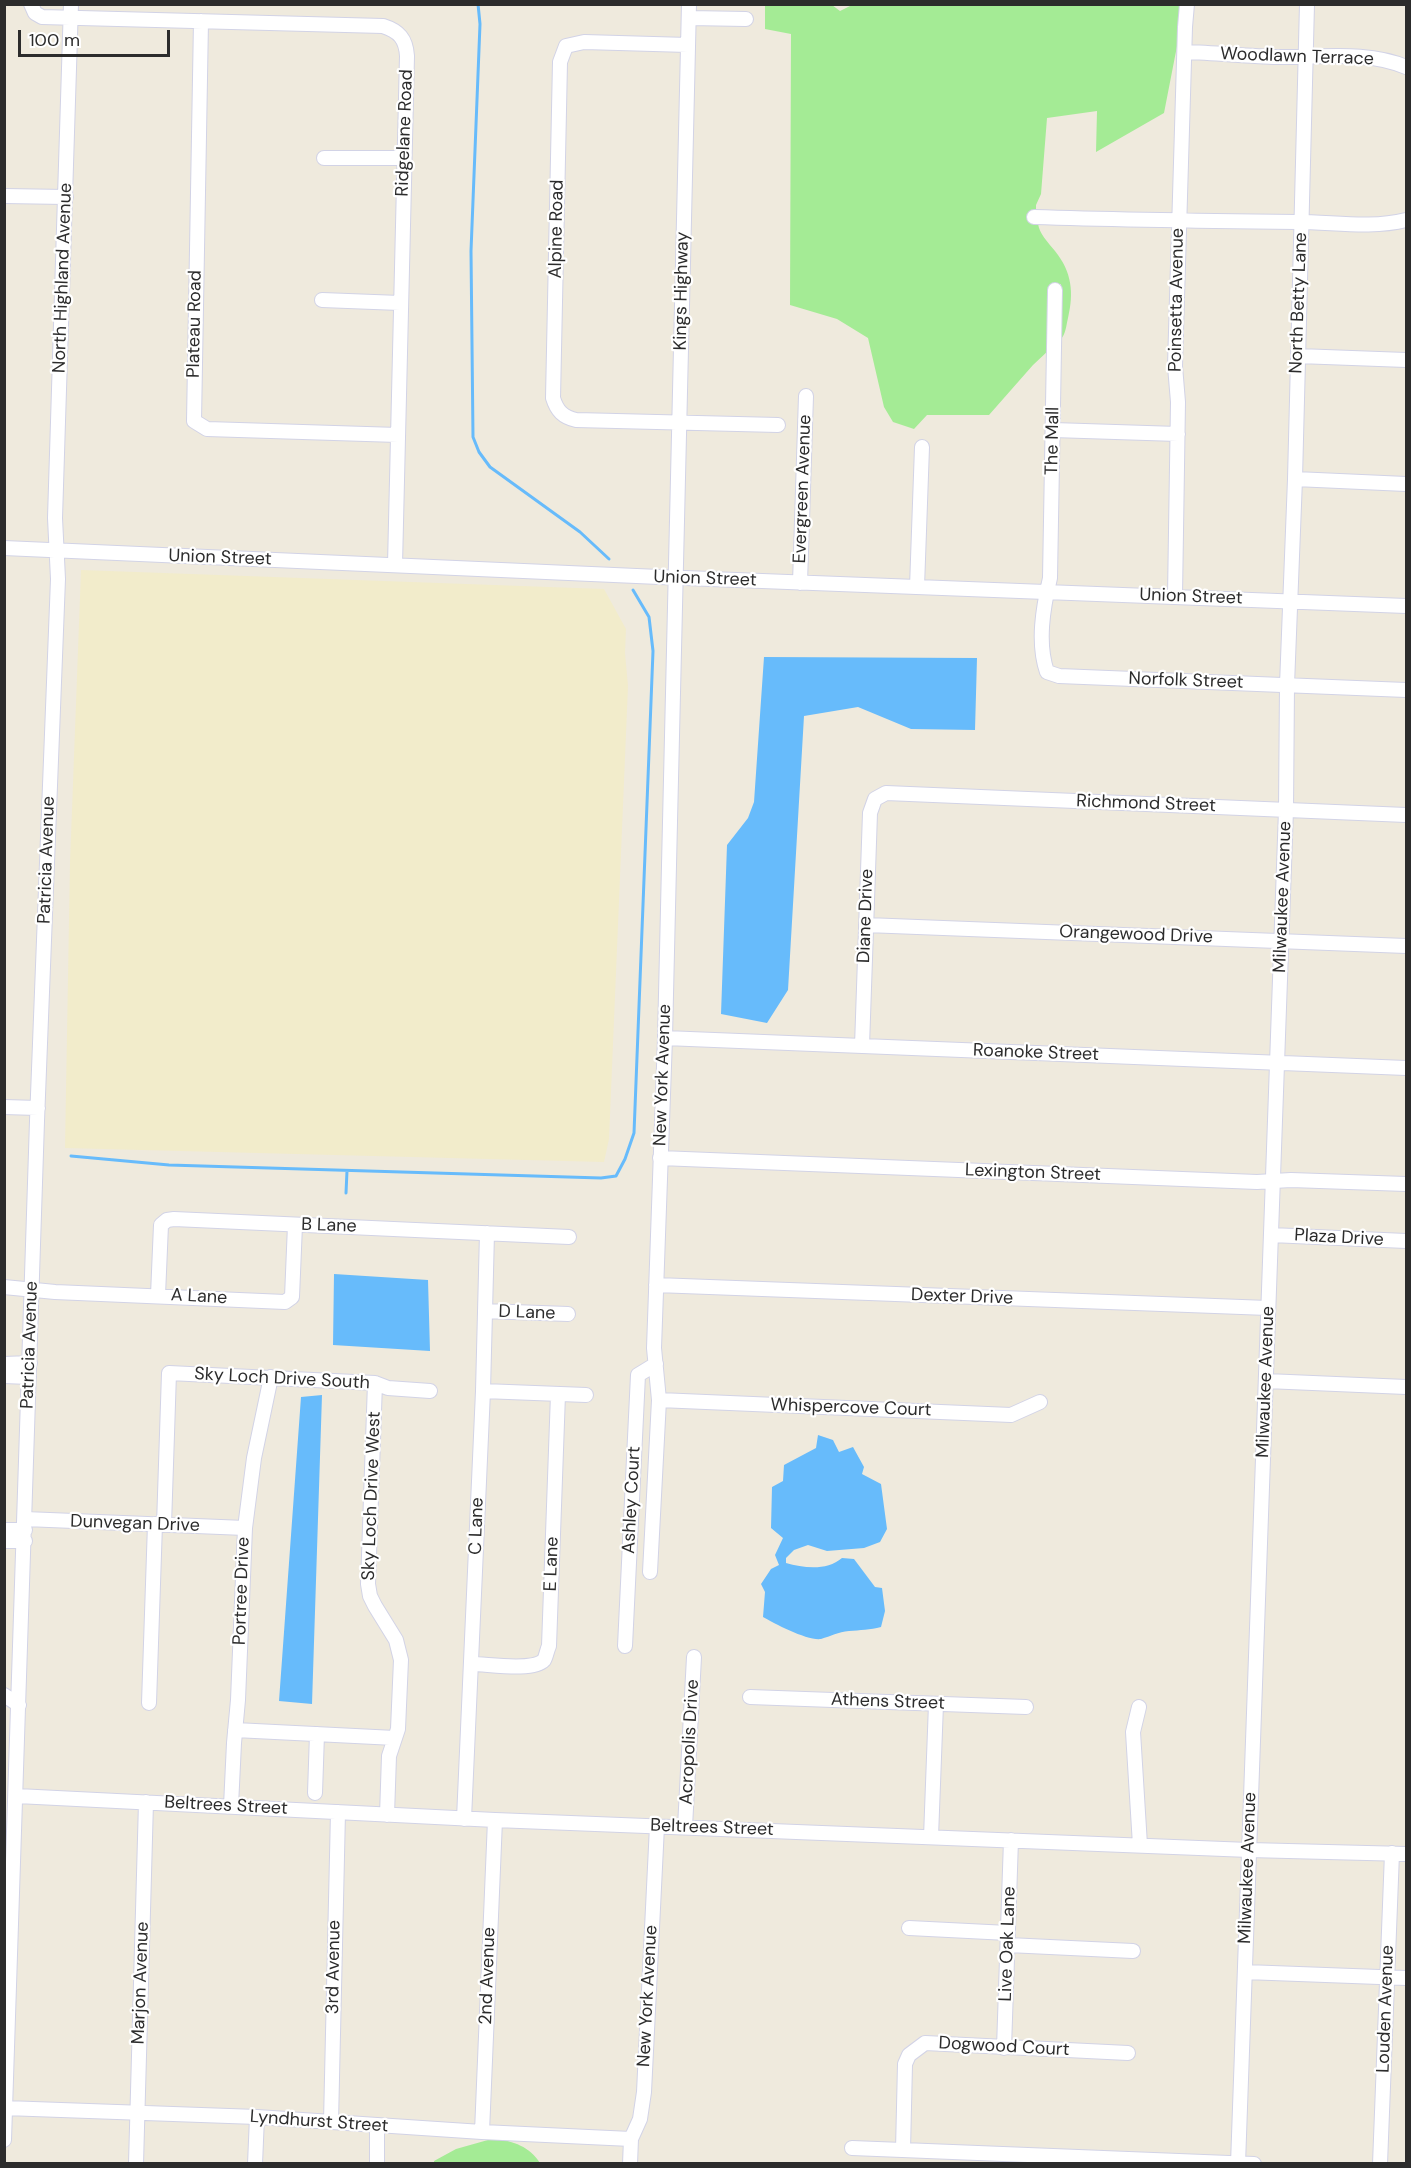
<!DOCTYPE html>
<style>
body{margin:0}
#map{position:relative;width:1411px;height:2168px;overflow:hidden;background:#efeadd;font-family:"DM Sans",sans-serif}
canvas{display:block}
.frame{position:absolute;inset:0;border:6px solid #2c2c2c;pointer-events:none}
.scale{position:absolute;left:18px;top:30px;width:152px;height:27px;box-sizing:border-box;border:3px solid #2c2c2c;border-top:0;padding-left:8px;font-size:18px;line-height:21px;white-space:nowrap;color:#2c2c2c;-webkit-text-stroke:4px #fff;paint-order:stroke}
</style>
<div id="map">
<canvas width="1411" height="2168"></canvas>
<div class="frame"></div>
<div class="scale">100 m</div>
</div>
<script>
const context = document.querySelector('canvas').getContext('2d');
context.lineJoin = 'round';
function paint(path, color) {
  context.fillStyle = color;
  context.fill(path, 'evenodd');
}
function stroke(path, color, width, dash) {
  context.strokeStyle = color;
  context.lineWidth = width;
  context.lineCap = dash ? 'butt' : 'round';
  context.setLineDash(dash || []);
  context.stroke(path);
}
function label(font, color, halo, rows, align = 'center') {
  context.font = font + ' "DM Sans",sans-serif';
  context.lineWidth = 4.5;
  context.setLineDash([]);
  context.textBaseline = 'middle';
  context.strokeStyle = halo;
  context.fillStyle = color;
  for (const [text, x, y, turn = 0] of rows) {
    context.save();
    context.translate(x, y);
    context.rotate((+turn || 0) * Math.PI / 180);
    context.textAlign = isNaN(turn) ? turn : align;
    if (halo) context.strokeText(text, 0, 0);
    context.fillText(text, 0, 0);
    context.restore();
  }
}
paint(new Path2D(`
 M81,570L604,589L626,629L625,653L628,686L609,1139L604,1162L65,1148L70,863Z`), '#f2eccb');
paint(new Path2D(`
 M854,4L1182,5L1178,41L1164,113L1096,152L1097,111L1047,118L1041,194L1036,205V211H1029V222L1038,223C1039,234 1048,242 1055,251C1072,272 1074,293 1068,318C1066,326 1066,334 1060,340L1061,284H1051L1049,350L1033,365L989,415H927L914,429L893,422L884,407L868,338L837,319L790,305L791,34L765,29V5H832L840,11Z
 M495,2138C514,2142 529,2146 540,2163L434,2164V2161L456,2149Z`), '#a4eb95');
paint(new Path2D(`
 M764,657L977,658L975,730L911,729L858,707L804,716L788,990L767,1023L721,1014L727,845L748,818L754,802Z
 M334,1274L428,1280L430,1351L333,1345Z
 M322,1395L312,1704L279,1701L301,1397Z
 M818,1435L833,1440L839,1452L853,1447L864,1467L862,1474L881,1484L887,1529L880,1542L864,1548L827,1551L808,1545L794,1550L786,1558V1563C804,1568 827,1571 842,1558L854,1559L875,1587L882,1588L885,1611L881,1627C870,1630 860,1630 849,1631C838,1632 831,1636 821,1639C808,1641 775,1624 763,1617L765,1592L761,1584L771,1569L779,1565L775,1555L783,1538L771,1528L772,1487L783,1481L784,1465L816,1448Z`), '#67bbfb');
stroke(new Path2D(`
 M478,4L480,24L471,251L473,437L479,452L490,467L580,532L609,559
 M71,1156L169,1165L601,1178L616,1176L625,1159L634,1133L653,651L649,617L633,590
 M346,1193L347,1171`), '#67bbfb', 3);
const minor = new Path2D(`
 M31,4L35,13L42,17L383,26C399,31 406,39 407,56L395,565
 M689,18L746,19
 M201,21L194,421L207,429L398,435
 M688,45L584,42L566,46L560,62L553,398C557,411 563,417 576,420L778,425
 M1186,52C1216,53 1247,56 1278,57C1319,58 1367,50 1406,67
 M324,158H404
 M4,196L66,197
 M1034,217C1122,220 1209,221 1297,222C1334,222 1370,229 1406,220
 M1055,290L1050,578C1043,608 1037,643 1047,672L1059,676L1406,690
 M322,300L400,303
 M1298,356L1406,360
 M1053,430L1178,434
 M1295,479L1406,484
 M4,548L659,577L1406,606
 M800,583L806,396
 M917,587L922,447
 M1175,596L1178,402L1175,366L1185,27L1187,4
 M866,925L1406,946
 M665,1038L1406,1068
 M862,1046L870,813L875,799L886,793L1406,815
 M4,1107L38,1108
 M660,1158L1257,1182L1291,1180L1406,1184
 M1271,1235L1406,1241
 M656,1285L1268,1308
 M4,1287L55,1292L285,1302L292,1297L295,1225
 M158,1295L161,1225L167,1220L174,1219L569,1237
 M485,1311L568,1314
 M4,1364L30,1363
 M4,1376L29,1377
 M1266,1381L1406,1387
 M375,1383L368,1584L370,1596L375,1606L396,1640L401,1660L398,1729L389,1756L387,1815
 M483,1391L586,1395
 M659,1400L1011,1415L1040,1402
 M25,1519L245,1528
 M164,1525L169,1373L375,1383L388,1388L430,1391
 M4,1530H25
 M4,1541H25
 M650,1572L659,1400L654,1348L665,1038L689,4
 M625,1646L638,1375L656,1364
 M472,1664C488,1664 533,1672 544,1660C546,1657 547,1650 549,1646L558,1394
 M4,1695L19,1705
 M750,1697L1026,1707
 M149,1703L155,1524
 M1139,1707L1133,1732L1140,1845
 M235,1730L395,1738
 M315,1793L317,1734
 M17,1796L495,1820L1249,1850L1406,1854
 M231,1806L234,1743L238,1700L245,1528L254,1458L271,1377
 M464,1819L483,1391L487,1233
 M685,1827L694,1657
 M931,1837L936,1704
 M909,1928L1008,1933
 M1008,1945L1133,1951
 M1245,1972L1406,1978
 M1004,2048L1011,1840
 M5,2108L257,2117L482,2132L631,2139
 M331,2122L338,1812
 M482,2132L495,1820
 M4,2140L37,1121L58,579L55,518L71,4
 M852,2148L1254,2164
 M903,2150L905,2064L909,2055L925,2043L1128,2053
 M136,2164L146,1802
 M255,2164L257,2117
 M377,2164V2125
 M630,2164L631,2139L640,2119L644,2092L657,1826
 M1238,2164L1286,810L1287,685L1295,479L1307,4
 M1380,2164L1392,1853`);
stroke(minor, '#d2d3e6', 16);
stroke(minor, '#fff', 14);
label('18px', '#2c2c2c', '#fff', [
 ["Woodlawn Terrace",1297,57,2],
 ["Ridgelane Road",405,133,-88],
 ["Alpine Road",557,229,-89],
 ["North Highland Avenue",63,278,-88],
 ["Kings Highway",682,291,-89],
 ["Poinsetta Avenue",1177,300,-89],
 ["North Betty Lane",1299,303,-88],
 ["Plateau Road",195,324,-89],
 ["The Mall",1053,441,-89],
 ["Evergreen Avenue",803,489,-88],
 ["Union Street",220,558,2],
 ["Union Street",705,579,2],
 ["Union Street",1191,597,2],
 ["Norfolk Street",1186,681,2],
 ["Richmond Street",1146,804,2],
 ["Patricia Avenue",47,860,-88],
 ["Milwaukee Avenue",1283,897,-88],
 ["Diane Drive",866,916,-88],
 ["Orangewood Drive",1136,935,2],
 ["Roanoke Street",1036,1053,2],
 ["New York Avenue",663,1075,-88],
 ["Lexington Street",1033,1173,2],
 ["B Lane",329,1226,2],
 ["Plaza Drive",1339,1238,3],
 ["A Lane",199,1297,3],
 ["Dexter Drive",962,1297,2],
 ["D Lane",527,1313,2],
 ["Patricia Avenue",30,1345,-88],
 ["Sky Loch Drive South",282,1379,3],
 ["Milwaukee Avenue",1266,1382,-88],
 ["Whispercove Court",851,1408,2],
 ["Sky Loch Drive West",372,1496,-88],
 ["Ashley Court",632,1500,-87],
 ["Dunvegan Drive",135,1524,2],
 ["C Lane",477,1526,-88],
 ["E Lane",552,1564,-88],
 ["Portree Drive",242,1591,-88],
 ["Athens Street",888,1702,2],
 ["Acropolis Drive",690,1742,-87],
 ["Beltrees Street",226,1806,3],
 ["Beltrees Street",712,1828,2],
 ["Milwaukee Avenue",1248,1868,-88],
 ["Live Oak Lane",1008,1944,-88],
 ["3rd Avenue",334,1967,-89],
 ["2nd Avenue",488,1976,-88],
 ["Marjon Avenue",141,1983,-88],
 ["New York Avenue",648,1996,-87],
 ["Louden Avenue",1386,2009,-88],
 ["Dogwood Court",1004,2047,3],
 ["Lyndhurst Street",319,2122,4]
]);
</script>
